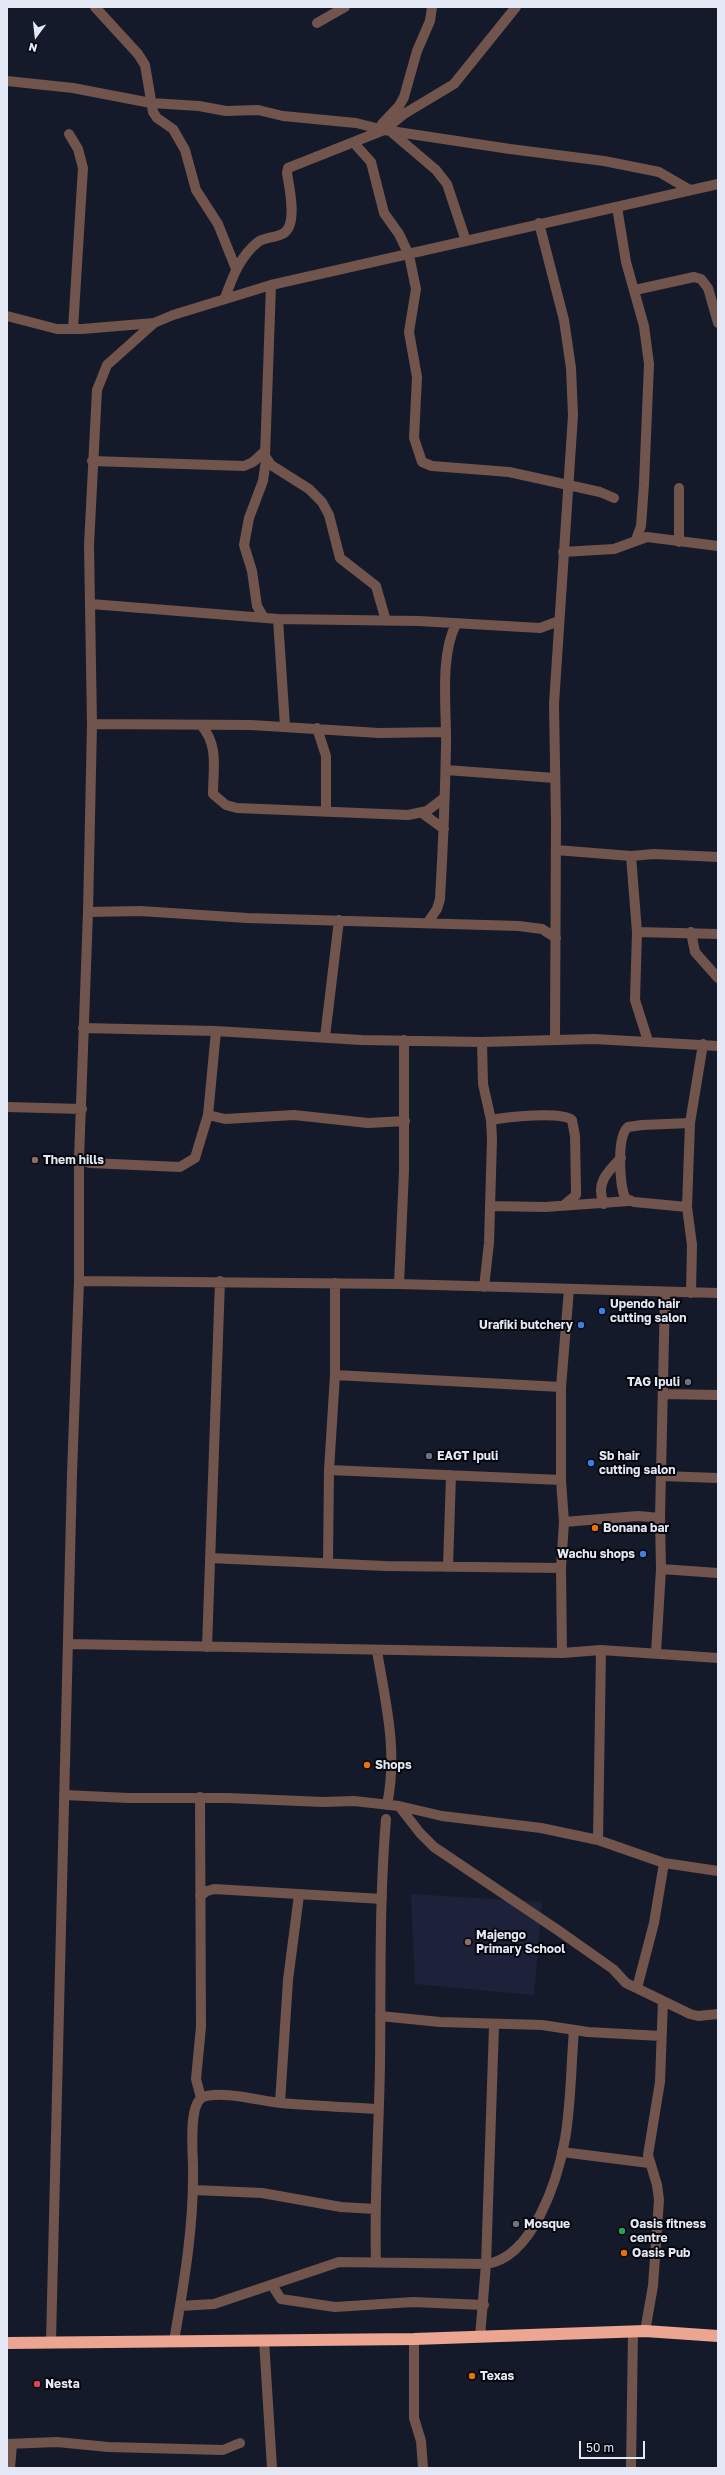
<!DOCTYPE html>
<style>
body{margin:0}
#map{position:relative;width:725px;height:2475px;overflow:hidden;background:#151a2b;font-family:"Golos Text",sans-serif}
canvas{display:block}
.frame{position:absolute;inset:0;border:8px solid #e4e8f4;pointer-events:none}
.north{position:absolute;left:16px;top:16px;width:40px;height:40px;-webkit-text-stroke:3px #04060c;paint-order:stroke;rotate:195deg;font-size:11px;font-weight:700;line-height:16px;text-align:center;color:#e4e8f4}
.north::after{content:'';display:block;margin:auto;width:14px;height:18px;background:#e4e8f4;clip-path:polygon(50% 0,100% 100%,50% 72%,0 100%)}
.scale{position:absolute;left:579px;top:2441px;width:66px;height:18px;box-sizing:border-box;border:2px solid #e4e8f4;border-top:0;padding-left:5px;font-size:12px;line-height:14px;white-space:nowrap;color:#e4e8f4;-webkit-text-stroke:3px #04060c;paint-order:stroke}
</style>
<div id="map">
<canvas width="725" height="2475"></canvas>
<div class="frame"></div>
<div class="north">N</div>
<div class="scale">50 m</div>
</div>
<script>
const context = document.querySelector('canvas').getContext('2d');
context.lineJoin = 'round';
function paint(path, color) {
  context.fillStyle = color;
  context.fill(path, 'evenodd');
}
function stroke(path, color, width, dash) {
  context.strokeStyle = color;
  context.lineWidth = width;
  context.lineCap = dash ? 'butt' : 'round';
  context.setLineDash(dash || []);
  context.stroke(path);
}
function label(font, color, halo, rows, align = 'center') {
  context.font = font + ' "Golos Text",sans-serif';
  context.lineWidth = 4;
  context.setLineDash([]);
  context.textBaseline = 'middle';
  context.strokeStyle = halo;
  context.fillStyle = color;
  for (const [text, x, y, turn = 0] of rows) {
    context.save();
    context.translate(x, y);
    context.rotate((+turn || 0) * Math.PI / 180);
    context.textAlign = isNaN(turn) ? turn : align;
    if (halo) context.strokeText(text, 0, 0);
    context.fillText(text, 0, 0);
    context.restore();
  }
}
paint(new Path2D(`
 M411,1894L542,1902L534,1995L415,1984Z`), '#1d223a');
stroke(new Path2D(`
 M95,7L138,54L145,65L153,112L157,118L173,129L185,150L196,190L218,224L236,269
 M317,23L345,7
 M7,81L73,88L151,103L199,106L226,111L258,110L283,116L356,123L384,130L510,149L604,161L659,172L690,190
 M382,124L399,106L404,97L417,51L430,21L432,7
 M389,130L436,170L447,184L466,241
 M69,134L78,149L83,168L73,329
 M354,143L371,162L384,213L399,234L409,255L416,289L409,332L417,377L414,438L422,462L432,466L509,472L600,492L614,498
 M617,207L626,262L644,326L649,364L644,484L641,526L636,540
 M539,223L564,320L571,368L573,415L554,704L556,821L555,1039
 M271,285L265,456L271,465L309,489L322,502L329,515L340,558L376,586L386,621
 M635,290L694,277L701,279L708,288L718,323
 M225,298C232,278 240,256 258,242C265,237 276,238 284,233C298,224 289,186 287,173L288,168L384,130L404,114L454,84L516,7
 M7,316L57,329H82L154,323
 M92,461L244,466L253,462L264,452
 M679,542V488
 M563,552L614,549L647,537L718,546
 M91,604L278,619L419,621L540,628L559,621
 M264,618L257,606L252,571L244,545L249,518L263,481L266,460
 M278,619L285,726
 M92,724L251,725L379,733L446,732
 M201,725C219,745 213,769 213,794L226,805L237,808L408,815L427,811L444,798
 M317,728L326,756V812
 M446,770L555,778
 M422,813L444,829
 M556,850L631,856L654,854L718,857
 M631,856L637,932L635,1000L648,1041
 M88,912L140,911L247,918L519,926L542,929L556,938
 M428,922L437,909L440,899C443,848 445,798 446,747C447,710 439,658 456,624
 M637,932L718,934
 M691,932L695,952L718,978
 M83,1028L216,1031L361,1040L482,1042L594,1039L718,1046
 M325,1037L339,920
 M482,1042L483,1084L491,1120L492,1139L489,1243L484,1287
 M7,1107L82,1109
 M208,1115L225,1119L294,1115L368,1123L405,1121
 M491,1120C506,1117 561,1111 572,1120L575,1136L576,1190V1195L564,1205
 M79,1159L90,1163L180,1167L195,1158L208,1115L216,1031
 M604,1204C595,1184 607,1172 621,1158
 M490,1206L545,1207L629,1201
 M687,1207L634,1202L625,1198C620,1185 616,1137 628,1127L642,1125L690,1123
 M79,1281L399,1284L718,1293
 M399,1284L404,1171V1040
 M569,1289L561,1387V1480L564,1522L561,1568L562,1653L601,1650L718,1658
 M691,1293L692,1245L687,1207L690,1123L703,1044
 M335,1375L561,1387
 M663,1394L718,1395
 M329,1470L561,1480
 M661,1476L718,1478
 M564,1522L638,1516L660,1518
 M210,1558L385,1566L561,1568
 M328,1562L329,1470L335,1375V1283
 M448,1567L451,1475
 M661,1569L718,1573
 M68,1644L562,1653
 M207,1647L220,1281
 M601,1650L598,1840L664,1863L718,1871
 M377,1651C386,1705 398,1751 387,1805
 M656,1653L661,1569L660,1518L665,1293
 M65,1795L128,1798H228L323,1802L354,1801L399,1806L442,1816L541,1828L598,1840
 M200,1797L201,2027L196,2079L201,2098
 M399,1806L420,1833L434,1847L559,1931L613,1969L626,1983L690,2014L698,2016L718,2014
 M200,1896L207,1891L214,1889L382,1899
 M637,1988L654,1923L664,1863
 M380,2016L440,2022L542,2025L588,2032L661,2036
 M280,2103L288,1980L299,1895
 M562,2152L649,2163
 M194,2190L262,2193L341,2207L375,2209
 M376,2262C374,2196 379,2131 380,2065C381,1983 379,1901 386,1819
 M272,2285L281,2299L335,2307L413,2302L484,2305
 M180,2306L214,2304L339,2262L486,2264C533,2258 558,2179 565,2139C571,2105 571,2066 574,2030
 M645,2331L653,2286L659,2200L657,2185L648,2155L660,2082L663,2001
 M480,2337L486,2264L494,2026
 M414,2339V2418L421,2441L423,2468
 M264,2340L272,2468
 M51,2341L72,1474L79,1281V1159L88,912L92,724L89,545L97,390L107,365L154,323L173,315L271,285L718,184
 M174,2341C184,2283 194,2226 193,2167C193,2152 188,2104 203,2097C221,2090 261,2101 281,2103C314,2106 346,2107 378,2109
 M7,2444L57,2442L108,2447L223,2450L240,2443
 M10,2468L12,2444
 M631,2468L633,2332`), '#71544c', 10);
stroke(new Path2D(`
 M7,2343L414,2339L645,2331L718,2336`), '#eca591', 12);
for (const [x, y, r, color] of [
 [35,1160,4,"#8d6e63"],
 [602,1311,4,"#3f7fe0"],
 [581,1325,4,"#3f7fe0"],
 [688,1382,4,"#6b7280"],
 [429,1456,4,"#6b7280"],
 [591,1463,4,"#3f7fe0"],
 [595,1528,4,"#e8710a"],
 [643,1554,4,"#3f7fe0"],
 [367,1765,4,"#e8710a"],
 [468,1942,4,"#8d6e63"],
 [516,2224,4,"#6b7280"],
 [622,2231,4,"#2e9e5b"],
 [624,2253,4,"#e8710a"],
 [472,2376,4,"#e8710a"],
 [37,2384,4,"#e0444e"]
]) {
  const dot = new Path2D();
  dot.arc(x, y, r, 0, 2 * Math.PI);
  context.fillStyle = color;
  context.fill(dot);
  stroke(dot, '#04060c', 1.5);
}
label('bold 12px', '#e4e8f4', '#04060c', [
 ["Them hills",43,1160],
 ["Upendo hair",610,1304],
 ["cutting salon",610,1318],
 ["Urafiki butchery",573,1325,"right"],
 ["TAG Ipuli",680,1382,"right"],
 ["EAGT Ipuli",437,1456],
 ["Sb hair",599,1456],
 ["cutting salon",599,1470],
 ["Bonana bar",603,1528],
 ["Wachu shops",635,1554,"right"],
 ["Shops",375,1765],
 ["Majengo",476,1935],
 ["Primary School",476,1949],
 ["Mosque",524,2224],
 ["Oasis fitness",630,2224],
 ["centre",630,2238],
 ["Oasis Pub",632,2253],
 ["Texas",480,2376],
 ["Nesta",45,2384]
], 'left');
</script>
